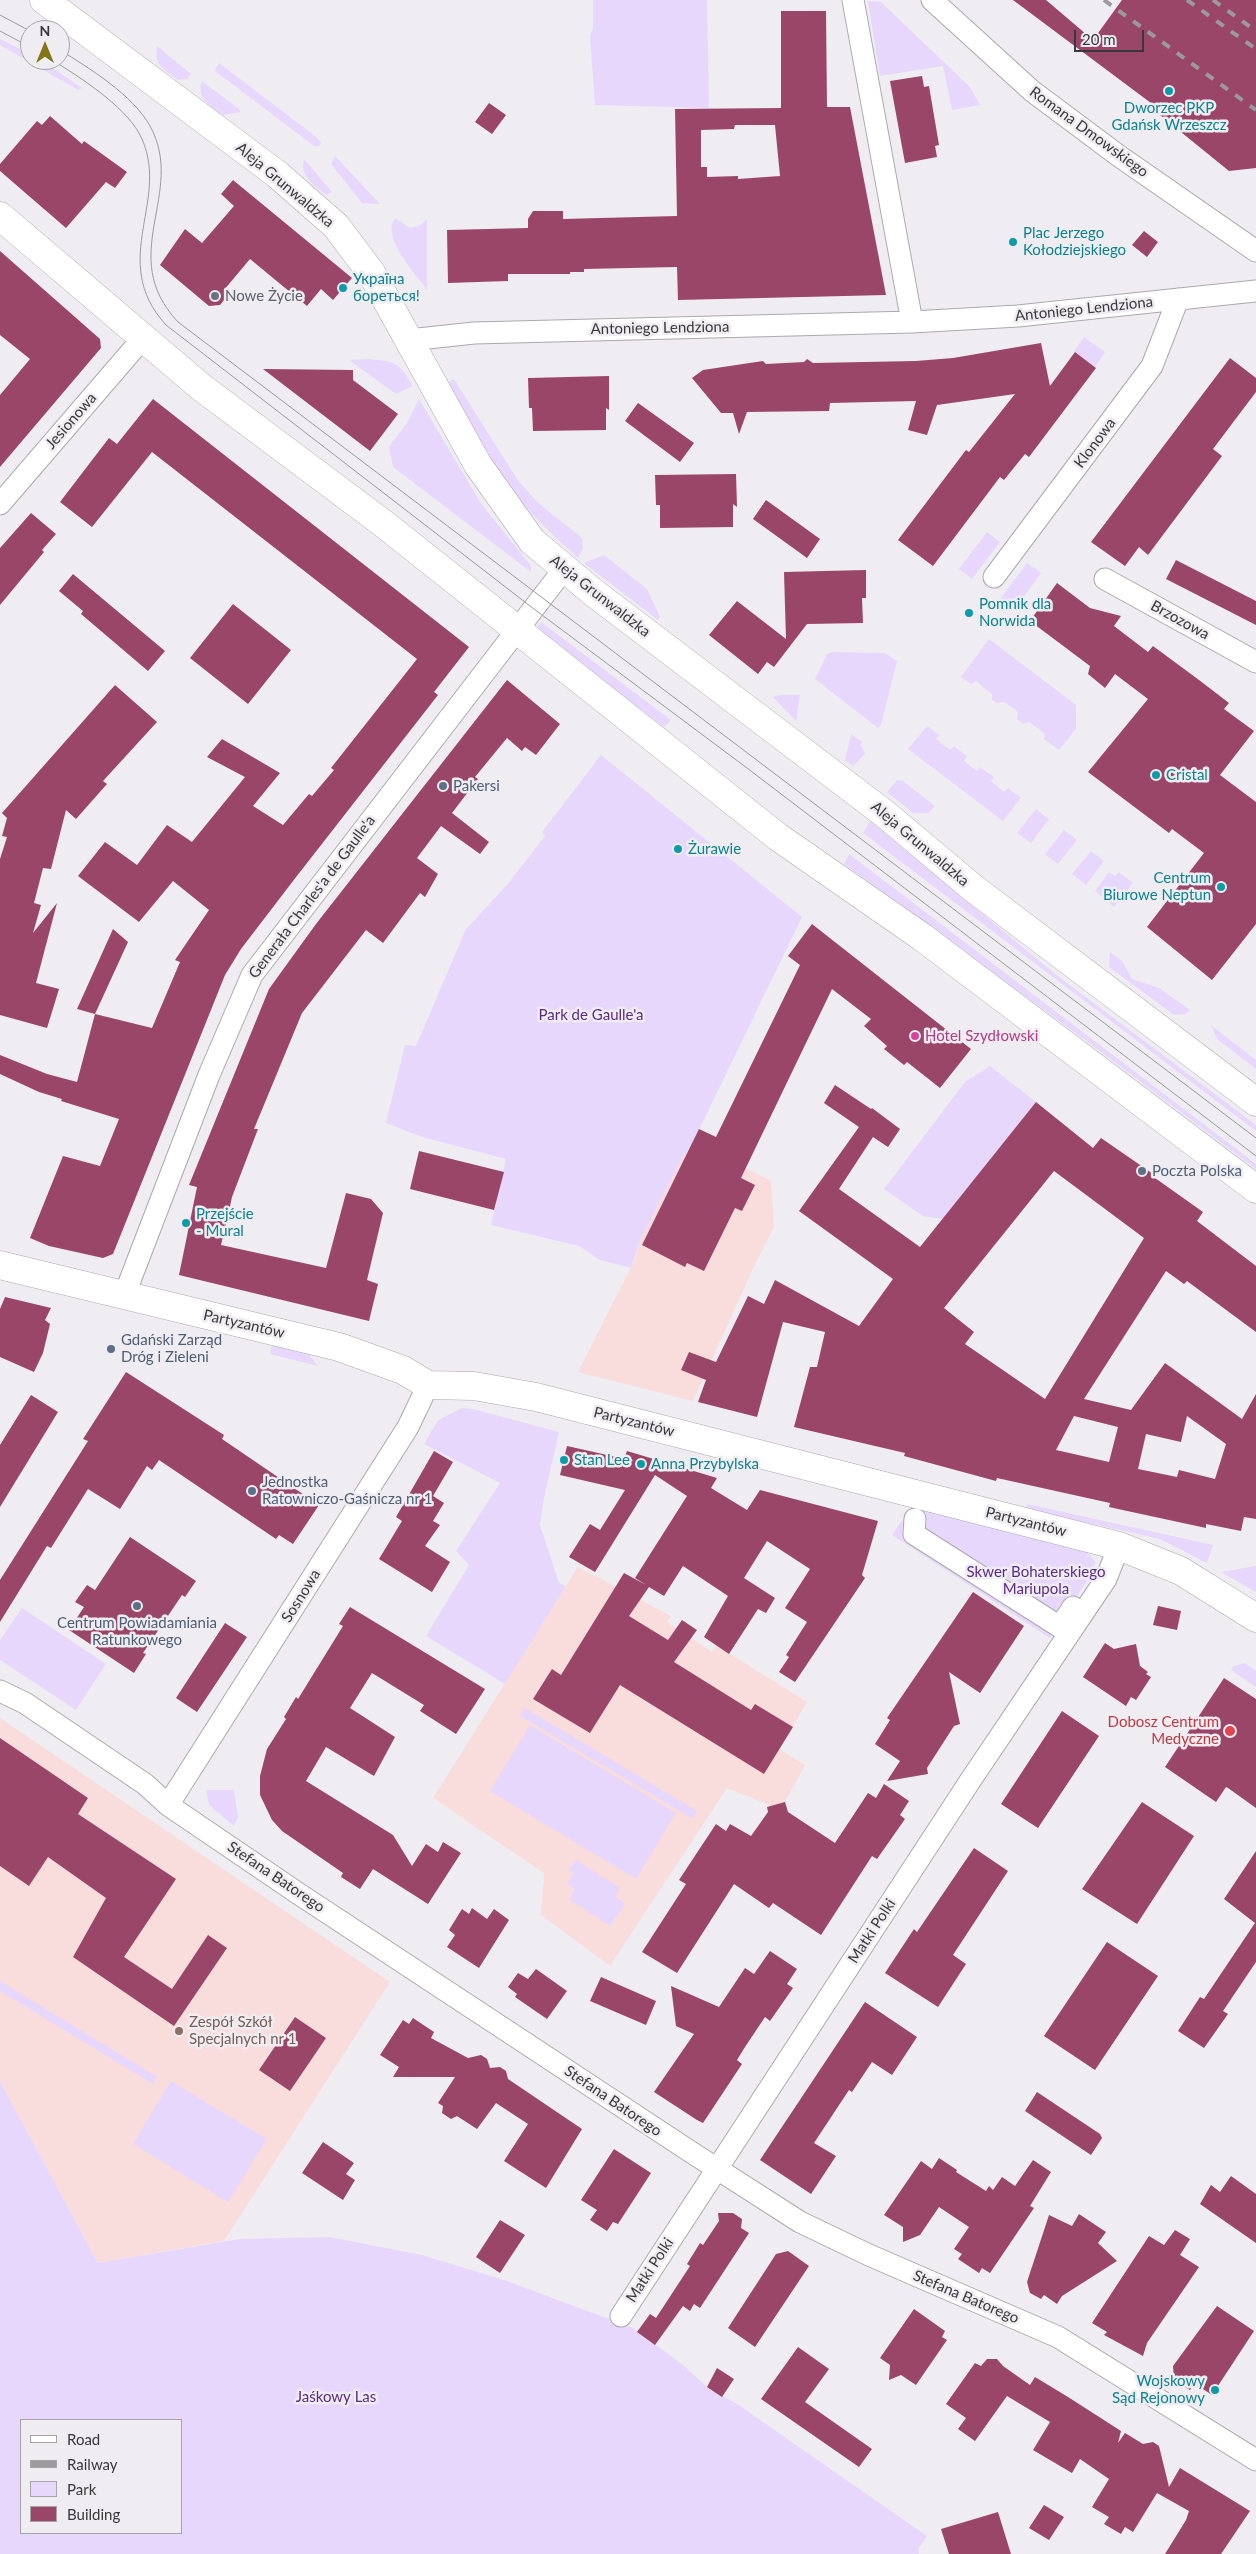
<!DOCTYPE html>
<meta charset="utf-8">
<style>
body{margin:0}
#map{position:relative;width:1256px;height:2554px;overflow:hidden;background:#efedf1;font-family:Lato,sans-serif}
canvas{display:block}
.legend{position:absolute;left:20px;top:2419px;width:162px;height:115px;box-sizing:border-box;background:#efedf1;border:1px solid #a6a4a7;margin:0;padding:6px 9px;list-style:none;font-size:15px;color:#383739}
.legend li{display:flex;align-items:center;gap:10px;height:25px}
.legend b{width:25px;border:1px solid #a6a4a7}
.north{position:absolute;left:20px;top:20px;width:50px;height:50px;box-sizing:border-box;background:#efedf1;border:1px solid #a6a4a7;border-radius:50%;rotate:0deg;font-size:14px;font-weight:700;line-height:20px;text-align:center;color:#383739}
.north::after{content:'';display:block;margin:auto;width:18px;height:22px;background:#817518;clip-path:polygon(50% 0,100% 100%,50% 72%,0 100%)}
.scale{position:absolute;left:1074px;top:30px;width:70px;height:22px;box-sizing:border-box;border:2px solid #383739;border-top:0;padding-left:6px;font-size:15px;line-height:18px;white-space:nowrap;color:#383739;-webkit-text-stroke:4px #efedf1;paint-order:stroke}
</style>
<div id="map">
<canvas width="1256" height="2554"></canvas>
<ul class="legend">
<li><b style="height:6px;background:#fff"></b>Road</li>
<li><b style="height:6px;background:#9c9a9d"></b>Railway</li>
<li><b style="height:14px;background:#e8d7fc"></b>Park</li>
<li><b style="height:14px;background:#994668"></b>Building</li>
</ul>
<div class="north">N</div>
<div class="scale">20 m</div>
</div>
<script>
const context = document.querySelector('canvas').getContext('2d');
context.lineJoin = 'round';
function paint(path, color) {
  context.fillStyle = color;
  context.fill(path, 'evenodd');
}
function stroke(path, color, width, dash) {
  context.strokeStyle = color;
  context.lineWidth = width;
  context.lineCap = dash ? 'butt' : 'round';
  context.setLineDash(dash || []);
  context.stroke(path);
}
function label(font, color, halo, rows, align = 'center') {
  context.font = font + ' Lato,sans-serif';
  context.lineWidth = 5;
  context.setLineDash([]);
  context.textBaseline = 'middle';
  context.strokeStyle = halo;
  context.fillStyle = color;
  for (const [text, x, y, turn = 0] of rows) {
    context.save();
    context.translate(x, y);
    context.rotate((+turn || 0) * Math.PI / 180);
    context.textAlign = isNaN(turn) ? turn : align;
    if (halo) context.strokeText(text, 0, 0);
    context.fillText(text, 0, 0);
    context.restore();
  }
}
paint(new Path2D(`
 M693,1142L771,1181L774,1227L756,1262L693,1401L578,1372L635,1259L640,1241L680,1162Z
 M578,1567L671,1616L667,1622L712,1652L717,1646L807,1702L779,1749L805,1765L785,1802L772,1806L727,1788L610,1966L541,1915L544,1873L433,1798Z
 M0,1718L390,1982L224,2241L98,2263L0,2081Z`), '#f8dddc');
paint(new Path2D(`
 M593,0H707L709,108L595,105L590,37L593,28Z
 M868,1L881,2L970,87L980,105L952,110L943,66L880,76Z
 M0,39L30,54V60H41L82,88L78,90L0,45Z
 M157,46L191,74L187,79L178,80C163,68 154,66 157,46Z
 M219,63L315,136L321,143L319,146H314L215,71Z
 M202,81L240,110V112L223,115C210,105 196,99 202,81Z
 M335,156L380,204L362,203L331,164Z
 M304,159L332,192L326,195C315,186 299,176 304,159Z
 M395,218L410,228L419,226L427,219V290C415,273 381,238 395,218Z
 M1084,337L1105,352L1095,367L1074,351Z
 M370,359C396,362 399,362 413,386L396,394L349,360Z
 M454,379L517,479L537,502L582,538L583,548L578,558C561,543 544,527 528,510C495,472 473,425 448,382Z
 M419,399L480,502L531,566V572L393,467L389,447L407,423Z
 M987,532L1000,542L972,579L959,569Z
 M604,555L647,589L660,617L658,620L584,563Z
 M1027,563L1041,573L1015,609L1000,599Z
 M541,622L671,720L664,727L539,632L538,626Z
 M989,639L1076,705V729L1059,750L1044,739L1045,734L1029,722L1023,724L1017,719L1018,712L1004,702L997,703L992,700V694L976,681L971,684L961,677Z
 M832,652L885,653L897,661L881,725L878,728L815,679L827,654Z
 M781,695H800L796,721L773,697Z
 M927,726L939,735L936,739L950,750L954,746L967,756L964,761L977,771L980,767L994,777L991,781L1004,792L1008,788L1021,798L1003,821L908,749Z
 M851,734L862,742L861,745L865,754L853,766L845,760Z
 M601,755L802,917L693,1142L680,1162L640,1241L631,1268L600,1260L579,1246L491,1225L506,1159L422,1137L386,1123L405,1045L416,1046L466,929L507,885L545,836L542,832Z
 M897,780L903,781L935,806L929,813H913L887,792Z
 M1036,809L1049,819L1031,843L1017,833Z
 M870,821L1055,974L1256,1125V1131L863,833Z
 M1064,830L1077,840L1058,864L1045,854Z
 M1091,851L1104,861L1086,885L1072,874Z
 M849,854L1256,1164V1169L1092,1045L844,864Z
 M1109,872L1115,876L1119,872L1133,883L1114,907L1095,891Z
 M1110,952L1122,961L1132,979L1159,988L1190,1010L1185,1014L1174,1015L1109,967Z
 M1211,1025L1256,1060V1069L1217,1039Z
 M990,1066L1036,1102L943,1219L923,1216L884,1189L965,1082Z
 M272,1344L307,1352L318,1366L270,1354Z
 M462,1408L473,1409L559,1432L544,1498L540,1525L559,1583L566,1586L505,1684L426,1636L469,1565L456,1551L500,1483L424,1444L438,1420Z
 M1027,1504L1213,1545L1207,1563L1160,1539L1026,1509Z
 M911,1507L1079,1549L1087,1553L1095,1561L1093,1571L1050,1638L892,1535Z
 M1256,1566V1592L1221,1572Z
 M22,1608L106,1664L76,1710L0,1660V1640Z
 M1245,1663L1256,1671V1687L1231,1670L1234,1666Z
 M525,1708L697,1811L693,1819L520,1716Z
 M530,1725L676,1813L636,1879L490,1791Z
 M206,1790H234L238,1817L234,1826L209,1805Z
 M576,1860L620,1888L615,1897L625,1904L610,1926L569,1899L575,1889L567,1884L574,1873L569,1870Z
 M0,1981L157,2077L153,2084L0,1991Z
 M0,2081L98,2263L239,2239L330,2237L422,2255L507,2281L633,2328L683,2365L707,2387L737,2404L927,2536L918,2549L919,2554H0ZM21,2420H181V2533H21Z
 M171,2081L267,2139L228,2202L133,2144Z`), '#e8d7fc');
paint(new Path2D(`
 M1013,0H1046L1093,40L1122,0H1256V168L1229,171L1160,115L1163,112Z
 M781,11H826L827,107H850L886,295L678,300L677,267L584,269V272H570V274H508V281L448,283L447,230L528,228V219L533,211H563V219L677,216L675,109L781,108ZM735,125H775L780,176L738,179V176L707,177V167H701V130L734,129Z
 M922,76L924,87L929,86L939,145L935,146L937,157L905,163L890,81Z
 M489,103L506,115L492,134L475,122Z
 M50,116L82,144L84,141L127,172L115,188L106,182L66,228L0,171V164L37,121L42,125Z
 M233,180L352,278L333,300L321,289L307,306L250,259L224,290L229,294L220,305L209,306L160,265L185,229L202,243L234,206L221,194Z
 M1144,231L1158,242L1147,257L1132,245Z
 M0,251L100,339L101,348L0,467V395L30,359L0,335Z
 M1041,343L1050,386L1075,352L1096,368L1029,457L1025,454L1004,480L1000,477L933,566L898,540L966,450L969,452L1015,394L937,405L927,435L908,430L916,401L830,403L829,411L747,412L739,434L733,413H721L692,378L703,370L763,361L766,364L804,362L807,359L813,363L916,361L953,358Z
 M1230,358L1256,378V392L1213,449L1222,456L1148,555L1139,547L1125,566L1091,542Z
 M263,369L353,370V380L398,414L370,451Z
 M609,376V410L606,408V430L533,431L532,408H529L528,378Z
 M153,399L469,647L434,692L438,695L293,881L241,949L225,975L113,1254L103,1258L49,1246L30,1238L63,1156L100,1166L119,1119L61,1101L62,1099L39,1092L0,1074V1055L47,1074L77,1082L95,1014L152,1028L180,962L175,960L209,910L173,881L139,922L78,876L105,842L137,865L167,825L192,842L245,777L207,757L222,739L280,773L253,806L283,825L309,794L312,796L334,770L331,768L417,659L152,452L92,527L60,502L109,438L117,444Z
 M638,403L694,443L680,462L625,421Z
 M736,474L737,507L733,504V527L660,528V505H656L655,475Z
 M766,500L820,539L807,558L753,519Z
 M31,513L56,534L42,550L44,552L0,605V548Z
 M1176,560L1256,601V625L1166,579Z
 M866,570V598H862L863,623L807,624L774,667L767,662L758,674L709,635L737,601L786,639L784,572Z
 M73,574L165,651L148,671L81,614L83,611L59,591Z
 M1057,583L1090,608L1121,616L1114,626L1148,652L1153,646L1199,680L1229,703L1224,709L1254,731L1220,775L1256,802V924L1212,980L1147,927L1204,853L1172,829L1169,833L1088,772L1148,699L1115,674L1105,688L1088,674L1090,666L1030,621Z
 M233,604L291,650L248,704L190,658Z
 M507,680L560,724L536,755L525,747L522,751L507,738L475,777L478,779L452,813L489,842L480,854L441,826L417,858L438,874L425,897L420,893L383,943L366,930L302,1013L254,1129H258L232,1197L227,1220L221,1245L326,1268L346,1193L371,1199L383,1213L367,1280L378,1284L369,1321L179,1275L197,1187L189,1185L269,989L316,924Z
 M115,685L157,722L103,781L107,784L76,819L66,810L51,869L43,868L34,903L41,905L33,933L57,903L36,983L59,989L47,1028L0,1015V859L7,837L2,836L7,818L2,813Z
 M812,924L971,1049L940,1088L907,1062L904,1065L884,1049L887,1046L864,1026L871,1019L832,989L741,1178L755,1185L742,1211L735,1208L704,1271L687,1263L685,1267L642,1245L644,1241L699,1129L716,1137L800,965L788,956Z
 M113,929L128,942L95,1014L77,1009Z
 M835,1085L871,1109L872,1108L900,1129L888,1147L873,1137L839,1189L920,1247L1036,1102L1093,1148L1101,1138L1156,1176L1155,1178L1203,1212L1197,1221L1256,1266V1332L1187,1281L1184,1284L1166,1271L1084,1399L1131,1410L1165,1363L1242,1419L1256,1394V1519L1244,1517L1241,1531L1206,1524V1528L1118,1509L1109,1507L1110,1503L997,1478L996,1481L904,1456L905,1453L794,1427L810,1367H817L825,1332L783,1322L757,1417L698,1402L706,1380L681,1370L689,1352L716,1362L748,1296L764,1304L775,1280L859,1326L893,1279L799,1211L859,1127L824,1103ZM1054,1171L1144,1238L1045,1399L965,1344L974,1332L944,1308ZM1074,1416L1118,1427L1109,1462L1056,1450ZM1187,1416L1226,1444L1215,1479L1179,1470L1177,1477L1138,1469L1146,1434L1181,1442Z
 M419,1151L504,1172L494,1210L410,1189Z
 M5,1297L51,1308L45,1320L50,1324L43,1353L34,1372L0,1357V1309Z
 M126,1372L224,1435L222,1439L319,1505L293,1544L279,1535L276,1539L159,1460L152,1470L147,1466L120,1509L88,1489L51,1548L47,1546L0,1622V1580L88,1441L83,1439Z
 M31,1395L58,1412L0,1507V1445Z
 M567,1446L634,1461L625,1456L627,1451L717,1478L711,1488L747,1510L760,1490L878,1521L862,1575L865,1578L795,1682L779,1672L789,1657L786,1655L807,1622L785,1608L810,1569L767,1541L744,1578L775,1598L766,1613L758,1609L729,1654L704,1637L728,1596L683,1566L664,1596L649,1587L629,1616L668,1640L682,1620L697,1630L674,1662L751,1710L755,1704L793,1727L764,1774L620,1685L590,1733L533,1699L552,1669L561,1675L624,1573L646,1585L635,1578L687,1496L655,1475L595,1572L569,1557L590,1524L600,1530L625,1490L560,1475Z
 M434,1451L453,1462L433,1496L444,1503L433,1521L440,1525L425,1546L450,1562L432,1592L379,1559L402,1521L396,1517Z
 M130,1537L196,1581L185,1597L182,1595L143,1653L146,1654L134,1673L69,1630L84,1607L75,1602L87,1585L95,1590Z
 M973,1592L1024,1626L980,1693L949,1672L960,1724L954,1726L927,1768L928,1774L887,1781L900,1761L875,1744L890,1720L887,1718Z
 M1158,1606L1181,1611L1177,1630L1153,1625Z
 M350,1607L485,1689L456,1734L420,1711L424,1705L372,1673L350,1708L395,1737L374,1776L326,1747L306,1781L393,1835L412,1866L426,1844L438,1852L443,1842L461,1853L428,1904L373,1869L360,1889L341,1877L343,1873L282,1831L272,1820L260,1795V1776L267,1749L286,1719L284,1717L296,1697L298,1699L343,1626L339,1624Z
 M225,1623L247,1637L197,1712L176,1698Z
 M1105,1643L1114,1649L1136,1644L1140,1666L1148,1672L1146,1674L1151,1677L1136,1700L1131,1697L1126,1706L1083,1677Z
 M1224,1678L1256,1699V1808L1228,1788L1226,1787L1216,1802L1165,1767Z
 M1062,1711L1099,1736L1038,1828L1001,1804Z
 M0,1738L88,1798L78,1814L176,1879L124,1957L172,1989L208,1935L227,1948L174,2026L73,1957L106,1898L48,1857L29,1886L0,1866Z
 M884,1784L909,1801L900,1815L905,1819L877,1859L872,1856L821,1935L773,1903L769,1908L734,1884L677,1973L642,1952L686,1884L679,1880L716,1824L726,1831L730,1824L751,1836L768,1812L767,1807L785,1802L788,1812L835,1843L868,1793L876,1798Z
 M1142,1802L1194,1836L1137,1924L1082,1889Z
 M974,1848L1008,1871L953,1955L966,1964L938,2007L885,1973L914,1929L917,1932Z
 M1256,1851V1962L1223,2011L1228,2014L1204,2048L1178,2031L1200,1997L1204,1999L1255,1923L1224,1899Z
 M472,1908L487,1919L494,1909L509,1920L479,1968L447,1947L455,1935L449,1930L462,1909L469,1914Z
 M1107,1942L1158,1976L1095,2070L1044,2036Z
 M770,1951L797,1969L787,1984L793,1988L770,2021L765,2017L745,2047L737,2060L742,2064L703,2123L697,2120L654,2092L694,2034L676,2026L671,1986L719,2007L745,1968L754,1974Z
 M536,1969L567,1991L547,2019L515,1997L517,1994L508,1987L518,1973L528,1979Z
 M601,1977L656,2001L646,2025L590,2001Z
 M865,2002L917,2037L892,2075L872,2062L852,2092L849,2090L814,2143L836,2156L811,2194L760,2160Z
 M295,2017L326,2038L290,2091L259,2070Z
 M413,2018L434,2032L431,2038L468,2058L481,2055L487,2059L490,2068L500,2067L506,2071L508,2079L582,2129L546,2188L504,2161L528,2124L496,2103L477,2129L457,2116L451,2119L442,2113L443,2106L438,2103L455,2077H393L399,2067L380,2055L403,2020L409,2024Z
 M1037,2092L1100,2134L1102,2138L1091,2155L1025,2111Z
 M323,2142L354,2163L346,2174L355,2180L343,2200L302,2173Z
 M614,2149L651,2173L618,2224L613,2222L607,2231L590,2220L597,2210L581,2200Z
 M939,2158L957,2170L956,2172L986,2191L989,2186L993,2190L1002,2177L1015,2186L1033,2160L1051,2172L1030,2206L1034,2208L990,2273L982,2268L979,2273L958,2259L962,2254L954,2249L969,2227L939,2207L920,2235L903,2242V2227L884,2215L921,2161L932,2169Z
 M1231,2176L1256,2194V2243L1200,2204L1211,2185L1220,2192Z
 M718,2213H733L742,2219L741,2228L749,2233L700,2308L694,2304L690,2311L683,2306L655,2345L637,2332L650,2314L656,2318L690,2266L687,2264L700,2243L703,2245L719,2221Z
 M1079,2214L1106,2232L1098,2243L1117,2261L1062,2296L1057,2304L1044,2295L1041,2299L1030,2293L1027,2282L1049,2215L1072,2226Z
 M500,2220L525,2235L500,2273L476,2257Z
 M1175,2230L1190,2239L1180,2255L1199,2267L1147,2343L1143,2356L1104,2335L1107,2332L1092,2323L1149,2236L1164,2245Z
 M788,2251L809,2266L755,2347L728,2328L776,2254Z
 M1217,2306L1254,2331L1212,2395L1194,2383L1190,2390L1174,2380L1173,2366Z
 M914,2309L945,2331L942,2337L947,2340L916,2385L901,2375L889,2380L890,2365L880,2358Z
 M798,2347L829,2369L805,2402L872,2449L859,2467L761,2399Z
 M987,2359H997L1003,2366L1030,2385L1035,2377L1068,2397L1121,2431L1118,2443L1125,2433L1143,2444L1153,2442L1159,2446L1169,2487L1180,2468L1250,2511L1221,2554H1165L1186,2520L1189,2511L1157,2493L1133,2532L1125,2527L1121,2534L1104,2524L1109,2517L1092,2507L1109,2479L1080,2459L1072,2473L1033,2450L1050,2422L1007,2396L975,2441L958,2429L966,2418L946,2404L975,2363L981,2366Z
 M717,2368L734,2379L722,2397L707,2387Z
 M1044,2505L1064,2517L1049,2540L1029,2528Z
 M998,2512L1011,2554H949L941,2529Z`), '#994668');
const street = new Path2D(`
 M853,0L912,322
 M932,0L1032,91L1119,156L1256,251
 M409,340L474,333L912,322L1018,316L1256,291
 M0,504L143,338
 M994,577L1152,366L1178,299
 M1105,579L1256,662
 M124,1296L209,1075L252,975L564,569
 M915,1519L914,1534L1060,1627L1073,1607
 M0,1691L25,1703L145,1784L168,1805L299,1894L694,2154L800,2222L869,2255L1058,2337L1256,2460
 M168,1805L408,1427L428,1385
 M621,2316L970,1781L1106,1579L1119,1546`);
const secondary = new Path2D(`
 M0,1265L339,1347L403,1370L428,1385L474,1386L536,1397L1119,1546L1181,1571L1256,1618`);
const primary = new Path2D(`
 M44,0L278,175L336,226L372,274L478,465L532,541L594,593L885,814L973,888L1256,1102
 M0,216L201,387L384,524L778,837L922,937L1256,1189`);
stroke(street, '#aaa9ac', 23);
stroke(secondary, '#aaa9ac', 29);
stroke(primary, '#aaa9ac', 29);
stroke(street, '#fff', 21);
stroke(secondary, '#fff', 28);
stroke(primary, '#fff', 28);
stroke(new Path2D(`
 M0,15L30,31
 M0,31L30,47
 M60,50C89,68 133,95 150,126C187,193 115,255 178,322L1256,1138
 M52,60C80,77 123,105 139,133C174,198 106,259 166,325L534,609L747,768L1256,1156`), '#9c9a9d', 1);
stroke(new Path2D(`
 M1104,0L1256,110
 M1187,0L1256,49
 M1213,0L1256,31`), '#9c9a9d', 4, [9, 9]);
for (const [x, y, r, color] of [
 [1169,91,5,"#0f9aa8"],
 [1013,242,5,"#0f9aa8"],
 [343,288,5,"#0f9aa8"],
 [215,296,5,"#6b7280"],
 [969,613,5,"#0f9aa8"],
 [1156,775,5,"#0f9aa8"],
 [443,786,5,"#5c6f8a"],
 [678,849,5,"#0f9aa8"],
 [1221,887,5,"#0f9aa8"],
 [915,1036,5,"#d1479c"],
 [1142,1171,5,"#5c6f8a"],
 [186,1223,5,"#0f9aa8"],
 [111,1349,5,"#5c6f8a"],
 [564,1460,5,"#0f9aa8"],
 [641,1464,5,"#0f9aa8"],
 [252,1491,5,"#5c6f8a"],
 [137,1606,5,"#5c6f8a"],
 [1230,1731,6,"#e0444e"],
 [179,2031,5,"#8d6e63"],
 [1215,2390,5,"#0f9aa8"]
]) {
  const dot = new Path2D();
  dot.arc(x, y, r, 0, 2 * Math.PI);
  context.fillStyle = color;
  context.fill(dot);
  stroke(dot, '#efedf1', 2);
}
label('15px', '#0d838f', '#efedf1', [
 ["Dworzec PKP",1169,108,"center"],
 ["Gdańsk Wrzeszcz",1169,125,"center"],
 ["Plac Jerzego",1023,233],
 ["Kołodziejskiego",1023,250],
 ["Україна",353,279],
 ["бореться!",353,296],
 ["Pomnik dla",979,604],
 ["Norwida",979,621],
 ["Cristal",1166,775],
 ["Żurawie",688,849],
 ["Centrum",1211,878,"right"],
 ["Biurowe Neptun",1211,895,"right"],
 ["Przejście",196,1214],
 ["- Mural",196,1231],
 ["Stan Lee",574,1460],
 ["Anna Przybylska",651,1464],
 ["Wojskowy",1205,2381,"right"],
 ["Sąd Rejonowy",1205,2398,"right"]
], 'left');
label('15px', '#383739', '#efedf1', [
 ["Romana Dmowskiego",1089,132,36],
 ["Aleja Grunwaldzka",285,185,40],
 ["Antoniego Lendziona",1084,309,-6],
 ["Antoniego Lendziona",660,328,-1],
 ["Jesionowa",71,421,-49],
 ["Klonowa",1095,443,-53],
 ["Aleja Grunwaldzka",600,596,38],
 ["Brzozowa",1180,620,29],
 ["Aleja Grunwaldzka",920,844,40],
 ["Generała Charles'a de Gaulle'a",312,897,-53],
 ["Partyzantów",244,1324,13],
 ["Partyzantów",634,1422,14],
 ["Partyzantów",1026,1522,14],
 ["Sosnowa",301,1596,-58],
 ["Stefana Batorego",276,1877,34],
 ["Matki Polki",872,1931,-57],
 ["Stefana Batorego",613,2101,34],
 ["Matki Polki",650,2270,-57],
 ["Stefana Batorego",966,2297,23]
]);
label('15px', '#5b616d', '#efedf1', [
 ["Nowe Życie",225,296]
], 'left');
label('15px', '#4e5e75', '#efedf1', [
 ["Pakersi",453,786],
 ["Poczta Polska",1152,1171],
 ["Gdański Zarząd",121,1340],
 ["Dróg i Zieleni",121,1357],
 ["Jednostka",262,1482],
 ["Ratowniczo-Gaśnicza nr 1",262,1499],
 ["Centrum Powiadamiania",137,1623,"center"],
 ["Ratunkowego",137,1640,"center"]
], 'left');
label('15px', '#5d2b86', '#efedf1', [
 ["Park de Gaulle'a",591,1015],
 ["Skwer Bohaterskiego",1036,1572],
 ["Mariupola",1036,1589],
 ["Jaśkowy Las",336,2397]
]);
label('15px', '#b23c85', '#efedf1', [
 ["Hotel Szydłowski",925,1036]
], 'left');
label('15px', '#be3a42', '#efedf1', [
 ["Dobosz Centrum",1219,1722],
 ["Medyczne",1219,1739]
], 'right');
label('15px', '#785e54', '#efedf1', [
 ["Zespół Szkół",189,2022],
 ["Specjalnych nr 1",189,2039]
], 'left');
</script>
